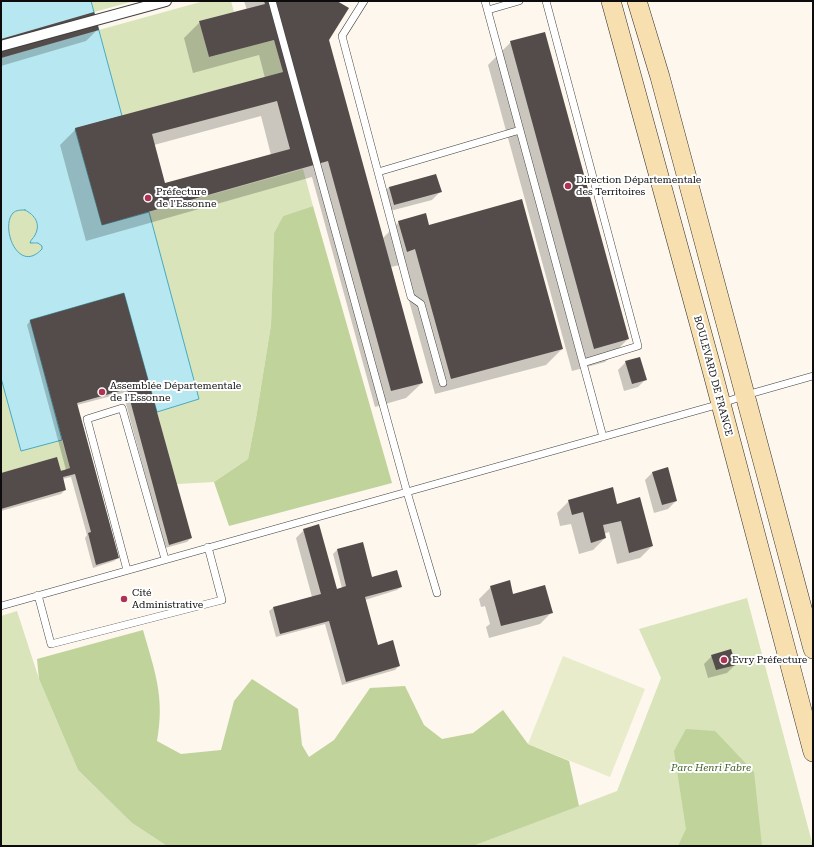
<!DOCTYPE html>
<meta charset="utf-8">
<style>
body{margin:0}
#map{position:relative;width:814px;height:847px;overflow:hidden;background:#fdf7ed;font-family:"Roboto Serif",serif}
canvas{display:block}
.frame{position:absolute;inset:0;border:2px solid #0c0c0c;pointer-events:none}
</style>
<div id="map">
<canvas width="814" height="847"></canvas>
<div class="frame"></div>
</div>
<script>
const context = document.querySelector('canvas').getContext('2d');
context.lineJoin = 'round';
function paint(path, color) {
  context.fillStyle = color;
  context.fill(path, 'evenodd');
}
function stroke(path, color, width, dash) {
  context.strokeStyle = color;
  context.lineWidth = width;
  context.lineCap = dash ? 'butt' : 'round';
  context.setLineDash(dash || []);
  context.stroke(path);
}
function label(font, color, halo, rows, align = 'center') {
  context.font = font + ' "Roboto Serif",serif';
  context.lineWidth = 4;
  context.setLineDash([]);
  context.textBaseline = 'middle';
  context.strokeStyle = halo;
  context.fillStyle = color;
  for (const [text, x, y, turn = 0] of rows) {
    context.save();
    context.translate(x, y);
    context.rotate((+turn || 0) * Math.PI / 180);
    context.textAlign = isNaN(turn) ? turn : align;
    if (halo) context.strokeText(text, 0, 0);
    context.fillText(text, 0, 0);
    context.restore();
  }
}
paint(new Path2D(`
 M91,1H134L94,12Z
 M204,1H231L234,12L199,21L209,57L274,40L283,72L122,116L99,30Z
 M303,169L313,206L283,216L274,233L271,325L256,418L248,459L214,482L177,484L157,412L199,399L149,212Z
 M25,210C38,216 42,230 31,240L34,244L38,243L42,246V249C18,275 0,227 13,213C16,210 21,210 25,210Z
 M1,378L21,451L62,440L70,468L61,471L57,458L1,473Z
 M747,598L813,846H473L617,791L661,678L639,629Z
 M17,611L39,679L78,770L132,823L167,846H1V616Z`), '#d9e4ba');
paint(new Path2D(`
 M313,206L392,483L229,526L214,482L248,459L256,418L271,325L274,233L283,216Z
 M143,630C155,672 165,697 157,741L181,754L221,750L234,701L252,679L298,709L302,745L309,757L334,740L370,688L405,686L424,725L442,739L473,733L503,710L528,744L569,761L579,806L473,846H167L132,823L78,770L39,679L37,659Z
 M686,729L715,731L754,772L762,846H678L686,829L674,751Z`), '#c0d39b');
paint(new Path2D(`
 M563,656L645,689L610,777L528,744Z`), '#e8eccb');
const water = new Path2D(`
 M1,1H91L122,116L75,129L102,225L149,212L199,399L157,412L124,293L30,320L62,440L21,451L1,378ZM25,210C35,215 41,224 35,235C33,239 31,239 30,243H38L42,246V249C18,275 0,227 13,213C16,210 21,210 25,210Z`);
paint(water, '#b7e7f0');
stroke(water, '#45a9bf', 1);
paint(new Path2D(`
 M244,1H335L328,40L383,238L399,222L428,226L562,349L546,365L435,394L399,265L391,267L422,383L406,398L375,407L312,177L86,241L60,145L76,129L265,78L259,55L193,73L184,38L200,22L247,10ZM261,116L271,155L164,184L154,145Z
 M98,29L86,41L1,66V40Z
 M511,42L628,339L605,362L572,371L488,65Z
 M389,187L440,192L432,200L386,212L381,195Z
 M124,295L191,538L187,542L165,548L123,393L77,405L118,558L114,561L93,568L85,538L87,535L71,477L62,479L65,490L61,494L1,511V474L66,470L27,325L30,321Z
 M626,362L646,379L638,387L624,391L618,370Z
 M653,472L676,501L668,509L654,513L645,480Z
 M569,501L617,505L652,546L640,558L617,564L609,532L604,534L605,538L593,550L579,554L571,524L560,526L557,513Z
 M304,530L333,591L342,588L333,554L337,550L362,543L371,578L401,587L397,590L365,600L377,646L399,666L395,670L342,685L325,624L276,637L269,611L273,608L312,597L296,538Z
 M491,587L513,595L552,612L540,624L489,638L486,627L490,624L485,606L481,607L479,599Z
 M712,656L735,665L727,673L708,678L704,664Z`), '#0003');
paint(new Path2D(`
 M264,1H337L349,8L329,40L423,383L391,391L328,161L102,225L75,128L283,72L274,40L209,57L199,21L265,4ZM277,101L290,149L165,183L152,134Z
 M94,12L99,30L1,58V39Z
 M545,32L629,339L594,349L510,41Z
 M436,174L442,192L394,205L389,187Z
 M522,199L563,349L451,379L415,249L407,252L398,221L426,213L429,225Z
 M124,293L192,538L169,545L127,389L77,403L119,558L96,565L88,533L91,532L75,474L63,477L66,490L1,509V473L57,457L61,471L70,468L30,320Z
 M640,357L647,380L632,384L625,361Z
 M668,467L677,501L662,505L652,472Z
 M613,487L617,504L640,497L653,546L629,553L621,521L603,525L606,538L591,543L583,512L572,515L568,500Z
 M319,524L337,589L346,586L337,549L363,542L372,577L397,570L402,587L365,597L378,645L393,640L400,666L346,682L329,621L280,634L273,607L321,594L303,529Z
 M510,580L513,594L545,585L553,613L501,626L490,586Z
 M731,649L736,665L716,670L711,655Z`), '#544c4a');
const service = new Path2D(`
 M272,1L407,492L437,593
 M364,1L342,36L411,297L421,304L443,383
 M485,1L603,437
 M546,1L638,346L583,363
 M488,10L519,1
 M378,172L520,130
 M127,570L87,419L122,408L165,559
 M38,595L51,644L222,600L208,547
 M1,606L720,404L746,395L813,376`);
const pedestrian = new Path2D(`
 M1,46L166,1`);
const secondary = new Path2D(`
 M611,1L712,370L813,752
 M637,1L660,77L813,649`);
stroke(service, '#3f3f3f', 8);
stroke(pedestrian, '#3f3f3f', 12);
stroke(secondary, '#2e2e2e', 20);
stroke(service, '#fff', 7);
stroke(pedestrian, '#fff', 10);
stroke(secondary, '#f7dfaf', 19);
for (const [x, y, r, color] of [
 [568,186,4,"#ae3353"],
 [148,198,4,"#ae3353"],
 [102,392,4,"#ae3353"],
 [124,599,4,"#ae3353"],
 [724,660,4,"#ae3353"]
]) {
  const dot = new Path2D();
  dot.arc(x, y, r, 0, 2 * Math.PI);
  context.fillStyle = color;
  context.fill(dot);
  stroke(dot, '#fff', 1.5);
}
label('10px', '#0c0c0c', '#fff', [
 ["Direction Départementale",576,180],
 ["des Territoires",576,192],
 ["Préfecture",156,192],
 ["de l'Essonne",156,204],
 ["Assemblée Départementale",110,386],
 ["de l'Essonne",110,398],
 ["Cité",132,593],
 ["Administrative",132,605],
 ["Evry Préfecture",732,660]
], 'left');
label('10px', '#0c0c0c', '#fff', [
 ["BOULEVARD DE FRANCE",713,376,75]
]);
label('italic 10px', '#3c5d23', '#fff', [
 ["Parc Henri Fabre",711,768]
]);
</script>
